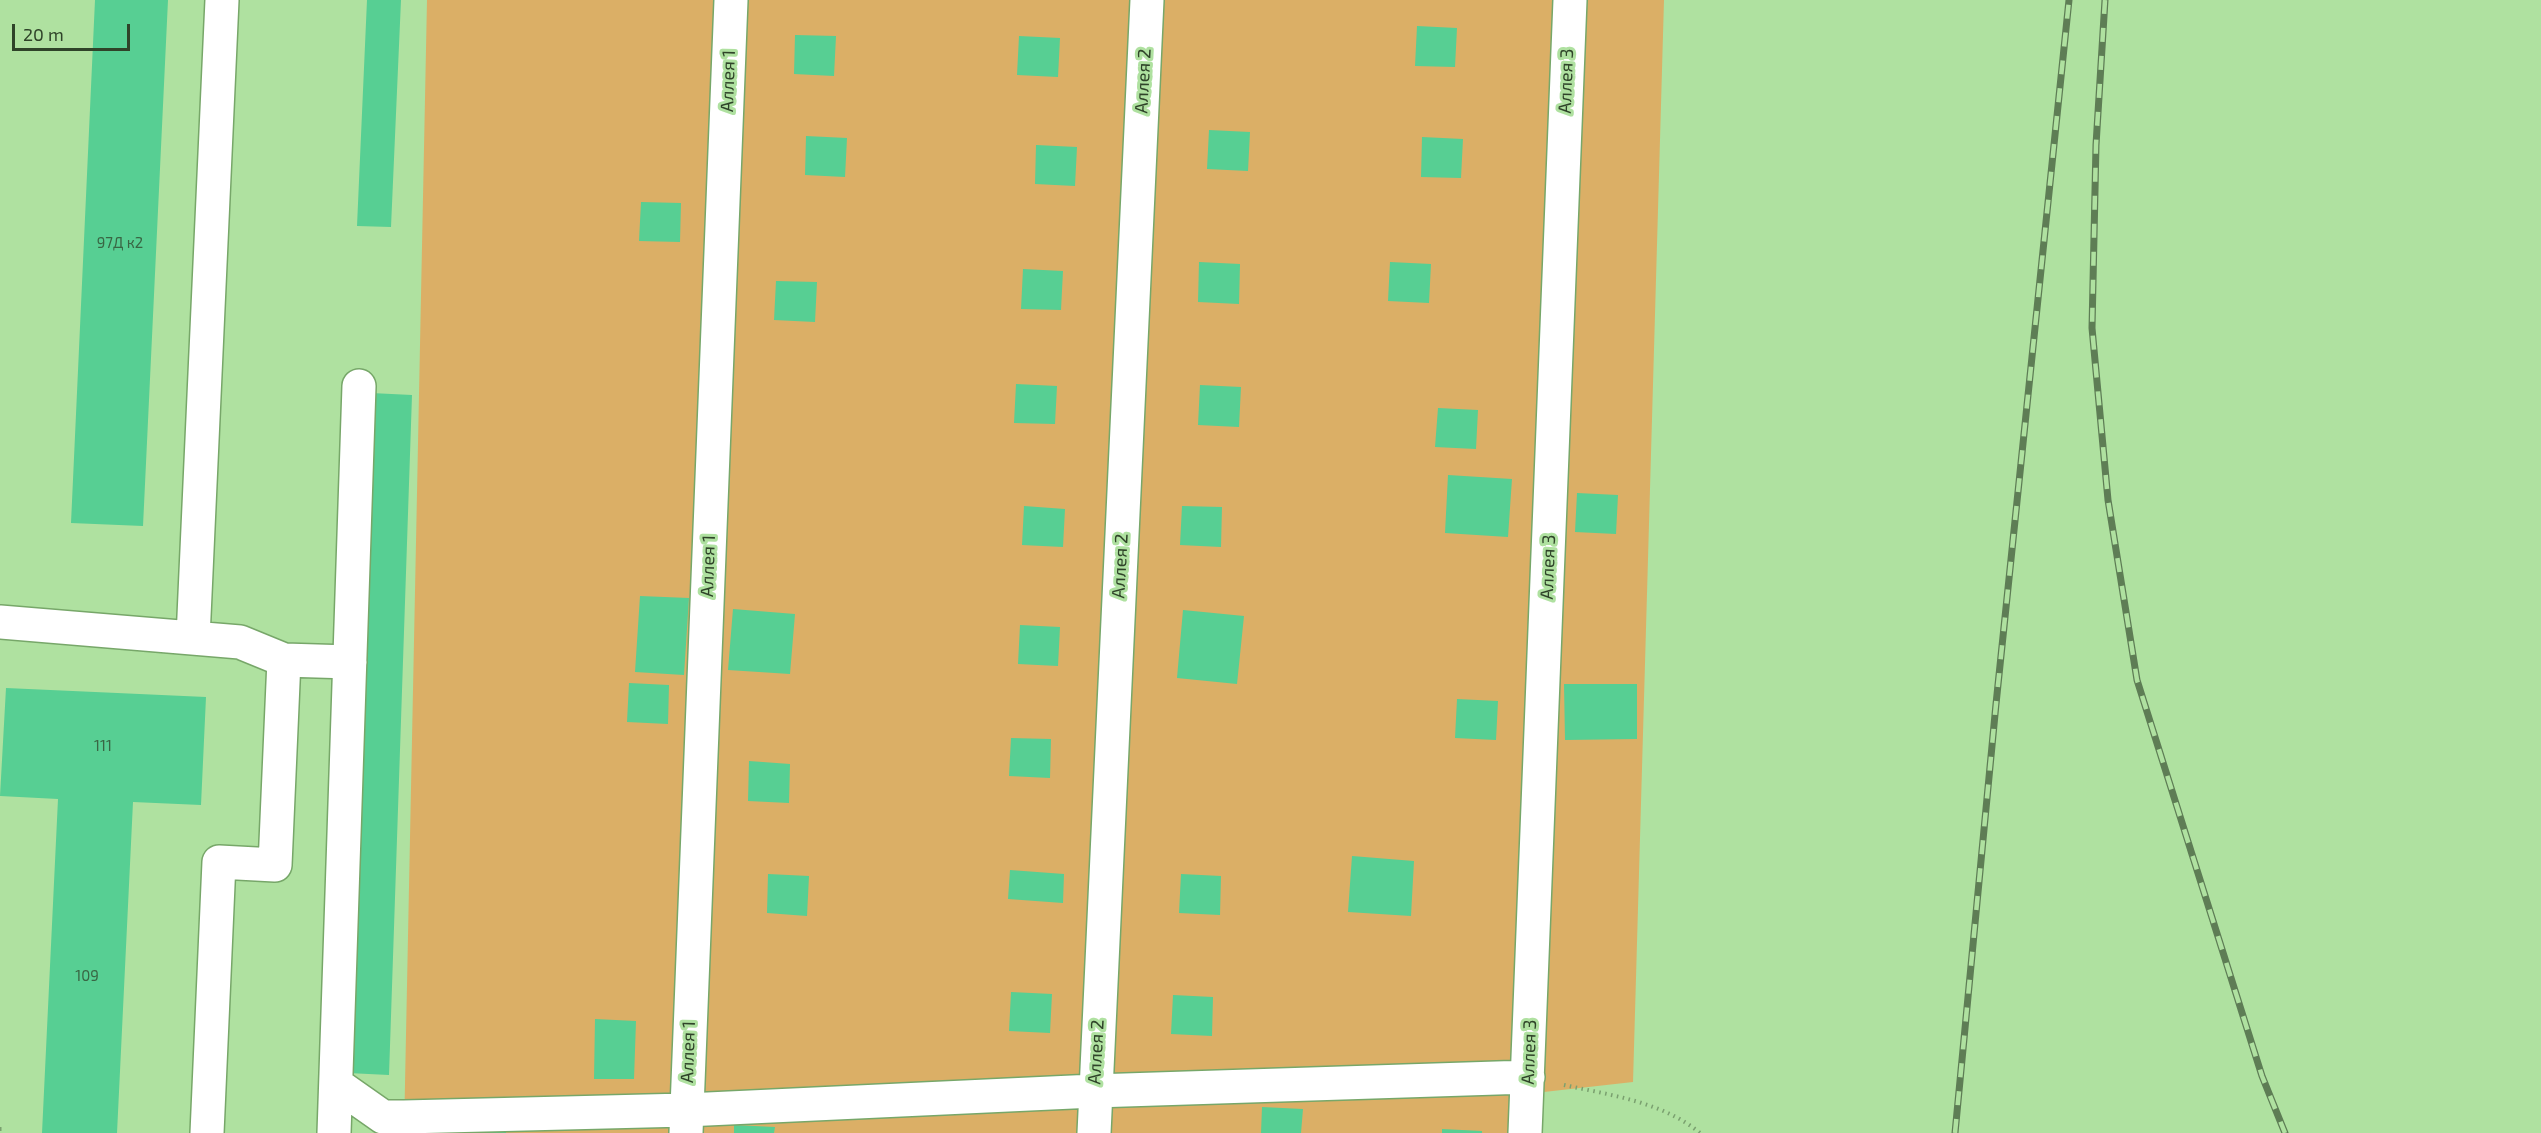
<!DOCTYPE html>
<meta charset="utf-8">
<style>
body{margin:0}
#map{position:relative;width:2541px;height:1133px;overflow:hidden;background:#afe1a0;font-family:"Exo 2",sans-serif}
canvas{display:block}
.scale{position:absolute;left:12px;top:24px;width:118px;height:27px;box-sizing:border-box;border:3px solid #2f4329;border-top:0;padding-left:8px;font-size:18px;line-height:21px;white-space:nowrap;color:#2f4329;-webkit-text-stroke:4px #afe1a0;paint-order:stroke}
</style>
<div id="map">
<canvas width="2541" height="1133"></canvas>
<div class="scale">20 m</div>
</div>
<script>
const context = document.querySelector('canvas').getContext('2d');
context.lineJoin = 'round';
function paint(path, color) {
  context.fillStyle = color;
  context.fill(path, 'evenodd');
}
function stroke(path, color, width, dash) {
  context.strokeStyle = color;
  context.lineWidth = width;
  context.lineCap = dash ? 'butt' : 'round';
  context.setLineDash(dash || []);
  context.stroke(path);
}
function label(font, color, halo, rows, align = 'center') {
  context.font = font + ' "Exo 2",sans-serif';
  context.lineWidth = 6;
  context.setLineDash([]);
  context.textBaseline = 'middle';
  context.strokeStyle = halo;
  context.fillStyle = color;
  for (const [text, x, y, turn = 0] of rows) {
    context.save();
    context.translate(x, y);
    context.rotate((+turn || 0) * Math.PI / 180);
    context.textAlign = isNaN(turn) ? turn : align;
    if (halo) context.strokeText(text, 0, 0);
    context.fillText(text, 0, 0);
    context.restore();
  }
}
paint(new Path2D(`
 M427,0H1664L1633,1082L1526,1094V1133H404Z`), '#dbaf66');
paint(new Path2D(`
 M95,0H168L143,526L71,523Z
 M367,0H401L391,227L357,226Z
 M1417,26L1457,28L1455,67L1415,66Z
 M795,35L836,36L834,76L794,74Z
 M1019,36L1060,38L1058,77L1017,75Z
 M1209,130L1250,132L1248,171L1207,169Z
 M806,136L847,138L845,177L805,175Z
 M1422,137L1463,139L1461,178L1421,177Z
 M1036,145L1077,147L1075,186L1035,184Z
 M641,202L681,203L680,242L639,241Z
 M1199,262L1240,264L1239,304L1198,302Z
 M1390,262L1431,264L1429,303L1388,301Z
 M1023,269L1063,271L1061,310L1021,309Z
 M776,281L817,282L815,322L774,320Z
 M1016,384L1057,386L1055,424L1014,423Z
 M1200,385L1241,387L1239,427L1198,425Z
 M371,393L412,395L389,1075L348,1073Z
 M1438,408L1478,410L1476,449L1435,447Z
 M1448,475L1512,479L1508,537L1445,533Z
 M1577,493L1618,495L1616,534L1575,532Z
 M1024,506L1065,509L1063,547L1022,545Z
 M1182,506L1222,507L1221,547L1180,545Z
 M640,596L689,598L684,675L635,672Z
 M733,609L795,614L790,674L728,670Z
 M1183,610L1244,616L1237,684L1177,678Z
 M1020,625L1060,627L1058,666L1018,664Z
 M629,683L669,685L668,724L627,722Z
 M1564,684H1637V739L1565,740Z
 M6,688L206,697L201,805L133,802L117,1133H42L58,799L0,796Z
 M1457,699L1498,701L1496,740L1455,738Z
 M1011,738L1051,739L1050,778L1009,776Z
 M749,761L790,764L789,803L748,801Z
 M1352,856L1414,861L1411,916L1348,912Z
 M1010,870L1064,874L1063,903L1008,899Z
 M768,874L809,876L807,916L767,913Z
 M1181,874L1221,876L1220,915L1179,913Z
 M1011,992L1052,994L1050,1033L1009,1031Z
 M1173,995L1213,997L1212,1036L1171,1034Z
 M595,1019L636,1021L634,1079H594Z
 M1262,1107L1303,1109L1301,1133H1261Z
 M734,1125L775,1127L774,1133H734Z
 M506,1129V1133H454V1130Z
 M1442,1129L1482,1131V1133H1442Z`), '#57cf93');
const minor = new Path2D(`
 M0,622L240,642L284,660L350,662
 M193,638L222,0
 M336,1084L383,1117H404L686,1110L1094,1091L1528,1077
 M207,1133L219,862L275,865L284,660
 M334,1133L359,386
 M686,1133L731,0
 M1094,1133L1147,0
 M1525,1133L1570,0`);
stroke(minor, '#77a769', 36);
stroke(new Path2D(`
 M1564,1085C1610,1095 1663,1102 1700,1133
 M0,1129H6`), '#7aa06f', 4, [1.5, 4.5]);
stroke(minor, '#fff', 33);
const rail = new Path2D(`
 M2105,0L2096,145L2092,328L2108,500L2137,680L2262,1076L2285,1133
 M1955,1133L1996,704L2069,0`);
stroke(rail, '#5e7d55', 7);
stroke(rail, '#afe1a0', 4.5, [14]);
label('15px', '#396644', null, [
 ["97Д к2",120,243],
 ["111",103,746],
 ["109",87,976]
]);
label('18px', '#2f4329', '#afe1a0', [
 ["Аллея 1",728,81,-88],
 ["Аллея 2",1143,81,-87],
 ["Аллея 3",1566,81,-88],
 ["Аллея 1",708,566,-88],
 ["Аллея 2",1120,566,-87],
 ["Аллея 3",1548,567,-88],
 ["Аллея 1",688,1052,-88],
 ["Аллея 2",1096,1052,-87],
 ["Аллея 3",1529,1052,-88]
]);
</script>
